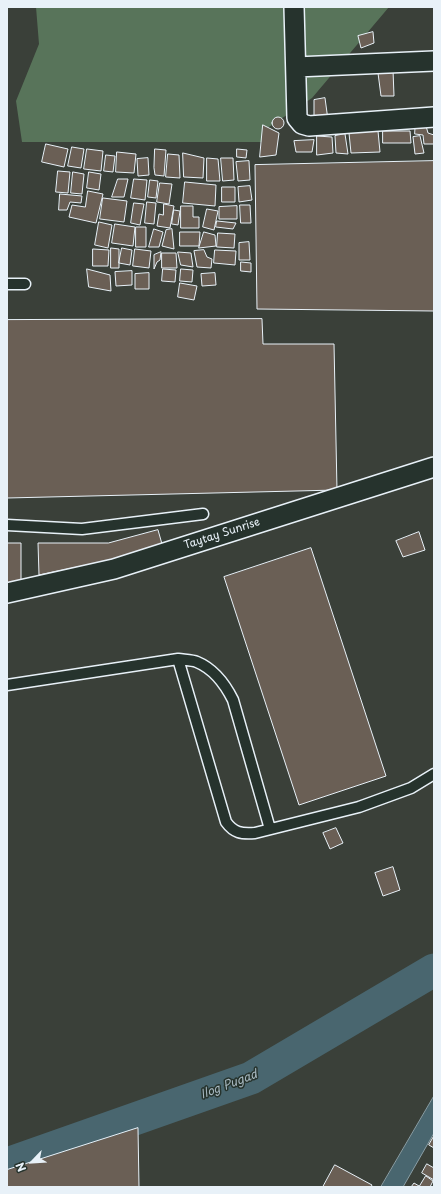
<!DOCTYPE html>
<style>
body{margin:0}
#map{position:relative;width:441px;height:1194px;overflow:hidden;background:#3a4039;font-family:"Playpen Sans",sans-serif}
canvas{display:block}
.frame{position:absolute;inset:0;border:8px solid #e8f1f8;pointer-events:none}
.north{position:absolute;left:12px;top:1142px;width:40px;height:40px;-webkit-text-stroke:3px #26332d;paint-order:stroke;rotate:245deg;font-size:11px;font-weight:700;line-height:16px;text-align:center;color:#e8f1f8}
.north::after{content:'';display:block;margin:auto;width:14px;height:18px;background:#e8f1f8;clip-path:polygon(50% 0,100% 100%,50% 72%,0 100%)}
</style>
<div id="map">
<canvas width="441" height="1194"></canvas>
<div class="frame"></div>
<div class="north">N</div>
</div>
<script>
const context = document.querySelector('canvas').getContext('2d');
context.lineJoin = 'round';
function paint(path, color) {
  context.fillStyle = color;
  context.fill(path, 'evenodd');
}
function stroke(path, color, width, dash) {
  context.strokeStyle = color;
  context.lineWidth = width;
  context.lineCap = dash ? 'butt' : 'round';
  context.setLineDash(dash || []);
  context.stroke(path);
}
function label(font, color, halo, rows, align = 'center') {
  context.font = font + ' "Playpen Sans",sans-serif';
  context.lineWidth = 3;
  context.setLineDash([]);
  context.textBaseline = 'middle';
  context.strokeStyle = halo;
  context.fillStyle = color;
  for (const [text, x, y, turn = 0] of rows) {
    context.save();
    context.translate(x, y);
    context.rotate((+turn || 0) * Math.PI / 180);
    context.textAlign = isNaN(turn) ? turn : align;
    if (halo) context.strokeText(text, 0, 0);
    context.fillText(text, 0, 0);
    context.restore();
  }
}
paint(new Path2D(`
 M36,7H389L312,98L266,129L265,142H22L16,101L39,44Z`), '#58745a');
const water = new Path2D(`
 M434,1096V1133L403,1187H381Z`);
paint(water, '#49666f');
stroke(water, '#899ea6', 1);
stroke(new Path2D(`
 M7,1164L251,1078L434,970`), '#49666f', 33);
const building = new Path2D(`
 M373,32L374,43L361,48L358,36Z
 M393,70L394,96H381L378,73Z
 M325,98L328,120L314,121V100Z
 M272 123a6 6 0 1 1 12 0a6 6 0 1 1-12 0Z
 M416,118L424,119L428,133L434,135V144H424L423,135L415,134Z
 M263,125L279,133L276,155L260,157Z
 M378,131L380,152L351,153L349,133Z
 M383,131H410L411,143H383Z
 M345,134L348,154L336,153L335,136Z
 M317,136L332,137L333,153L317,155Z
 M420,136L424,153L415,154L413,137Z
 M314,140L312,152H296L294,141Z
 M46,144L68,149L64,167L42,162Z
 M72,147L84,149L81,168L68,166Z
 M87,149L103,151L101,171L84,169Z
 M155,149L166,150L164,176L155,175L154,168Z
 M237,149L247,150L246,158L237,157Z
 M117,152L136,154L134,173L116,172Z
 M183,153L204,158L203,178L184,177Z
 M168,154L179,155L180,178L166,177Z
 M106,155L115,156L113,172L104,171Z
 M148,158L149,175L138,176L137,159Z
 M207,158L218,159L220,181H207Z
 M221,158H233L234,180L223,181Z
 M249,161L250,180L238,181L236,162Z
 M434,161V311L257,309L255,165Z
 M58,171L70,172L68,193L56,192Z
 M73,172L84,174L82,194L71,193Z
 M89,172L101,174L99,190L87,188Z
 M118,179H128L124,197H112Z
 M134,179L147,180L145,200L131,198Z
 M150,180L158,181L156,198L148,197Z
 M185,182L216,185L215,206L183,203Z
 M160,183L172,184L169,204L157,202Z
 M250,186L252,200L239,202L238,187Z
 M222,187H235V202H222Z
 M88,191L103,194L96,223L69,217L72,205L85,207Z
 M60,194L82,196L81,203L70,202L67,210H59Z
 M103,198L127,201L124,222L100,219Z
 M147,202L156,203L154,224L145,223Z
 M134,203L144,204L140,225L131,223Z
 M164,204L174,206L170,228L157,226L159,214L163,215Z
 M240,205H250L251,223H241Z
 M181,206H193V217H199V228H181Z
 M237,206V219H219V207Z
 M207,209L218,211L214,230L203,227Z
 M174,210L180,211L178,225L172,224Z
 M217,221L236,223L233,229L216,227Z
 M99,222L112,225L108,248L95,245Z
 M115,224L135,227L133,246L112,243Z
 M136,227H146V247H136Z
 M154,229L163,232L159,247H149Z
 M172,229L174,249L162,246L166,230Z
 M180,232H200L199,246H180Z
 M204,232L215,235L216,246L199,248Z
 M218,233L235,234L234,248L217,247Z
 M249,242L250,260H239V243Z
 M111,248L119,249V268H111Z
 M122,248L132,250L130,265L119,263Z
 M93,249L109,250L108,266H93Z
 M135,249L151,251L149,268L133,266Z
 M204,250L207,257L212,259L211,268L197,267L194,251Z
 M215,250L236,251L235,265L214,263Z
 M161,252L160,260L157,262L154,269V255Z
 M178,252L191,253L193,267L181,265Z
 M162,253H176L177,268H162Z
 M241,262L251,263V272L241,271Z
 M87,269L110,275L111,291L89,287Z
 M163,269L176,270L175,282L162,281Z
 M181,269L193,270L192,282L180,281Z
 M132,271V285L116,286L115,272Z
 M149,273V289H135V274Z
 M215,273L216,285L202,286L201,274Z
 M180,283L197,286L194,300L178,297Z
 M262,319L263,344H334L337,490L7,498V320Z
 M158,530L162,544L111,560L39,575L38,543H108Z
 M419,532L425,550L403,557L396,541Z
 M7,543H21V580L7,583Z
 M311,548L386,776L299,805L224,577Z
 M336,828L343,843L330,849L323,833Z
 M393,867L400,890L383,896L375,873Z
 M138,1128L139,1187H7V1170Z
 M434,1136V1148L429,1145Z
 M427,1164L434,1168V1180L422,1173Z
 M335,1165L372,1185L371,1187H323Z
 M426,1176L433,1181L430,1187H411L414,1183L419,1186Z`);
paint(building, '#6a5f55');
stroke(building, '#e8f1f8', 1);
const lane = new Path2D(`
 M7,284H25
 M7,525L82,529L203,514
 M178,659C184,660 192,660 197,662C214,669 225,684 233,700L270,829
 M7,685L178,659L226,822C234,833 241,834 255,833L359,807L411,788L434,774`);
const street = new Path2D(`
 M294,7L297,118L302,124L309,126L434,117
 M296,67L434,61
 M7,593L114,569L434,467`);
stroke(lane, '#e8f1f8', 13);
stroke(street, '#e8f1f8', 22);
stroke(lane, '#26332d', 10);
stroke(street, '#26332d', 19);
label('11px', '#e8f1f8', '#26332d', [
 ["Taytay Sunrise",222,534,-18]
]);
label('italic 12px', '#a8b9c1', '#26332d', [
 ["Ilog Pugad",229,1085,-21]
]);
</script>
